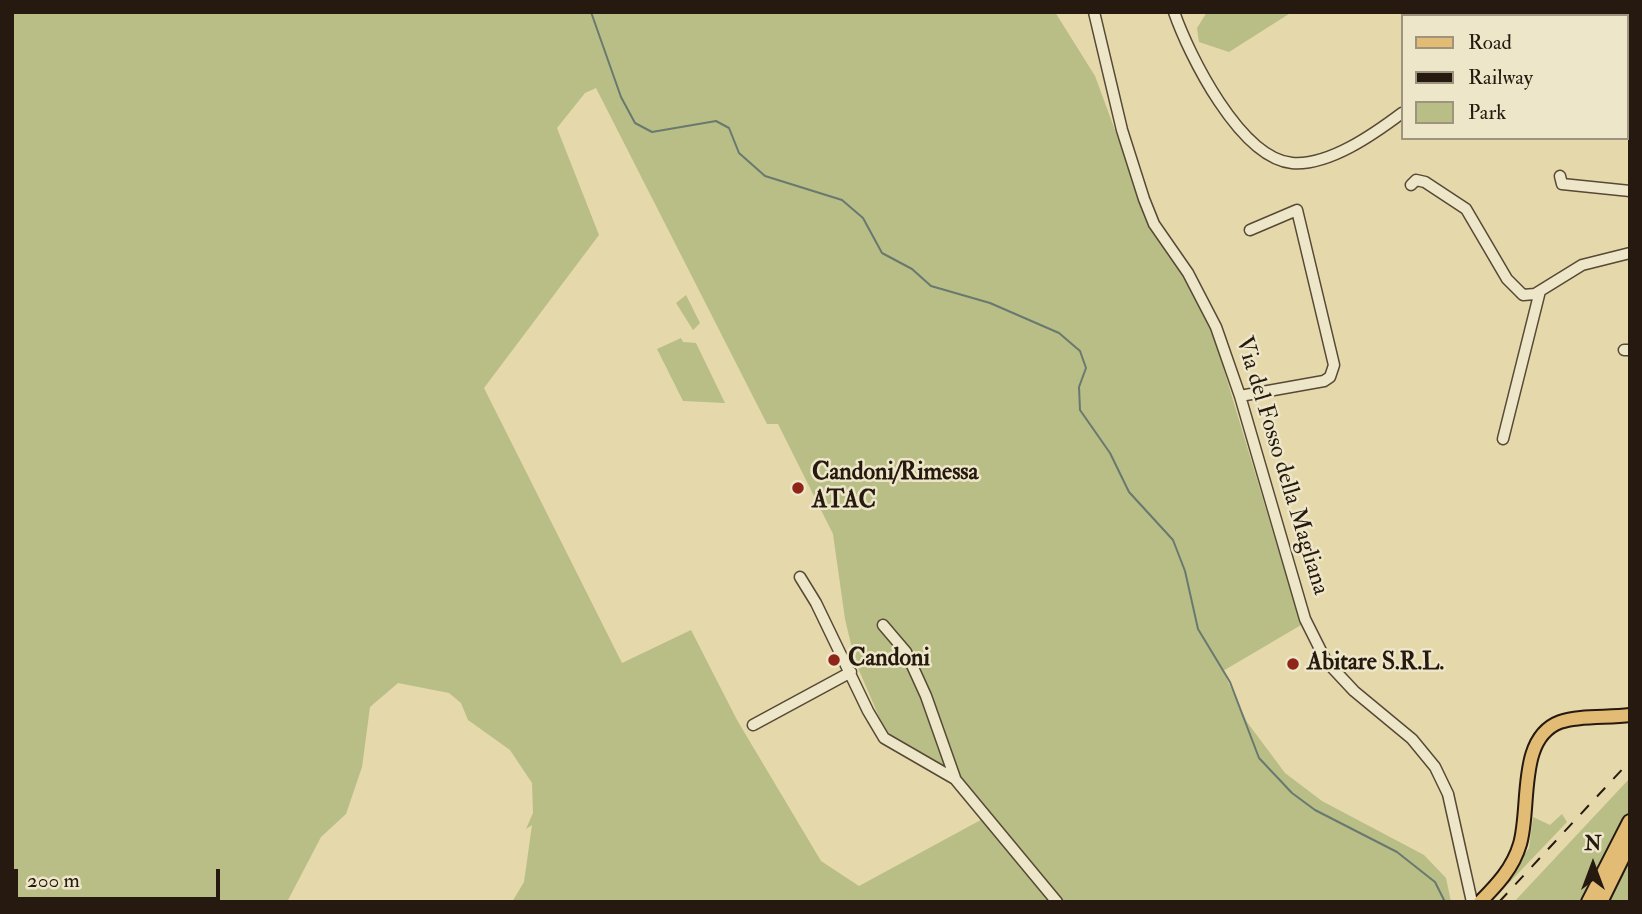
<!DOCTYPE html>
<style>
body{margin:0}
#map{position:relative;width:1642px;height:914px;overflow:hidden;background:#e5d8aa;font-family:"IM FELL Double Pica",serif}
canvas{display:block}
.frame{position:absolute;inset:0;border:14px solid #261910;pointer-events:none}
.legend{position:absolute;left:1401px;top:14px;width:228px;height:126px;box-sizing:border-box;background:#eee6c8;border:2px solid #9e947e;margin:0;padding:9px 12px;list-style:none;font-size:21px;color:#261910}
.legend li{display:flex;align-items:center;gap:14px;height:35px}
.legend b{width:35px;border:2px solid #9e947e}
.north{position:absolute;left:1558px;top:830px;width:70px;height:70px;-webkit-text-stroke:5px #eee6c8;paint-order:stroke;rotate:0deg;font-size:19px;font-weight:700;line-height:28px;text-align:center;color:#261910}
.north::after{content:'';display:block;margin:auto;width:24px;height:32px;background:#261910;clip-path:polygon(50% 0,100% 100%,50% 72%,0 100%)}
.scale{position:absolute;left:14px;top:869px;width:206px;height:32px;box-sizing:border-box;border:4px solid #261910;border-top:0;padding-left:9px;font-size:21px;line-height:24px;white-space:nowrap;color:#261910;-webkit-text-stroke:5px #eee6c8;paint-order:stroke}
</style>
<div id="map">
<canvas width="1642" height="914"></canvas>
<div class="frame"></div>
<ul class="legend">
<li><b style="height:9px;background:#e2bc75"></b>Road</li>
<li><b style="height:9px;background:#261910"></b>Railway</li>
<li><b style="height:19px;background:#b8be86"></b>Park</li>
</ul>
<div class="north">N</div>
<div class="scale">200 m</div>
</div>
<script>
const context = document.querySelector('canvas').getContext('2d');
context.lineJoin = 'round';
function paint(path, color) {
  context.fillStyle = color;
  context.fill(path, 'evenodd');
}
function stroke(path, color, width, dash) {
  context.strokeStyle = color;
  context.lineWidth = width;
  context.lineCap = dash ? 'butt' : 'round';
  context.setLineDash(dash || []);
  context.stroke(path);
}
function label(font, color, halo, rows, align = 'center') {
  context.font = font + ' "IM FELL Double Pica",serif';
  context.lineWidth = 5;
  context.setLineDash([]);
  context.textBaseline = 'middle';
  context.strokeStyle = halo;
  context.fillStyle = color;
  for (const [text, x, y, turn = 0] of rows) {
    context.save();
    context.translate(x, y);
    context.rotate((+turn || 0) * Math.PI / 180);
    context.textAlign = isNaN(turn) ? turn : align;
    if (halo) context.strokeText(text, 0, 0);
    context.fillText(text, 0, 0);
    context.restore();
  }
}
paint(new Path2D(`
 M12,12H1055L1095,76L1146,214L1204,304L1301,625L1223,671L1247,722L1285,773L1322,801L1424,855L1446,878L1451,902H512L524,882L532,825L526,829L533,813L532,783L510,750L468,720L461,703L449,693L398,683L370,707L362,767L346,814L321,837L287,902H12ZM596,88L767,424H778L833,534L845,619L855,661L883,726L893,740L969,790L990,815L859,886L821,861L737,720L691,630L622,663L484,388L599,235L557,128L585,93Z
 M1207,12H1292L1229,52L1199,42L1197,28Z
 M686,295L700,323L693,330L676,303Z
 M681,338L683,342L696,343L725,403L683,401L657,349Z
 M1630,778V813L1603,856L1582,902H1514Z
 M1562,814L1567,822L1508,884L1506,881L1529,848L1533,817L1550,825Z
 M1630,854V902H1606Z`), '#b8be86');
stroke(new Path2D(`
 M591,12L621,97L635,123L652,132L716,121L729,128L739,153L765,176L842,200L863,218L882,253L912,269L931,286L990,303L1059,333L1080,351L1086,368L1079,387L1080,410L1110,453L1129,492L1173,540L1185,571L1198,629L1230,682L1259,758L1292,793L1315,810L1397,852L1435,882L1445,902`), '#69796f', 2);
const minor = new Path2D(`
 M1094,12L1122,130L1144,199L1154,224L1188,273L1216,327L1240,396L1305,619L1326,661L1354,691L1412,739L1435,767L1448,794L1472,902
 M1174,12C1189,55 1240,158 1292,163C1329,166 1374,134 1402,113
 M1597,12L1599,16
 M1469,16L1472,12
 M1626,47L1630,49
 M1560,176L1562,184L1630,191
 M1411,185L1416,180L1425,182L1466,209L1507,279L1523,295L1535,294L1582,265L1630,253
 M1624,350H1630
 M1240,396L1324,381L1330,377L1334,365L1297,210L1250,230
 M1503,439L1540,291
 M800,577L816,603L868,711L884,738L955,779L1057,902
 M883,625L906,652L926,696L955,778
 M753,725L851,672`);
const major = new Path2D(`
 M1480,902C1497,885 1513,868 1520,844C1531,806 1517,738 1560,722C1580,715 1608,718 1630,715`);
const highway = new Path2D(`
 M1589,902L1630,822
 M1600,902L1630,841`);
stroke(minor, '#564936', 13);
stroke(major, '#261910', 16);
stroke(highway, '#261910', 18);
stroke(minor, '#eee6c8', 10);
stroke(major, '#e2bc75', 12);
stroke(highway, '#e2bc75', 14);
stroke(new Path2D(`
 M1499,902L1630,761`), '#261910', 2, [12, 12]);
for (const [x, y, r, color] of [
 [798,488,7,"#8f2418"],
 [834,660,7,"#8f2418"],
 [1293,664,7,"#8f2418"]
]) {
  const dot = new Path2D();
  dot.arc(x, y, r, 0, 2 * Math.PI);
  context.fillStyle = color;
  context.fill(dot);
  stroke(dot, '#eee6c8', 2.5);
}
label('24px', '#261910', '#eee6c8', [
 ["Via del Fosso della Magliana",1281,466,73]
]);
label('bold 24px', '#261910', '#eee6c8', [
 ["Candoni/Rimessa",812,474],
 ["ATAC",812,502],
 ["Candoni",848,660],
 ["Abitare S.R.L.",1307,664]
], 'left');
</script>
